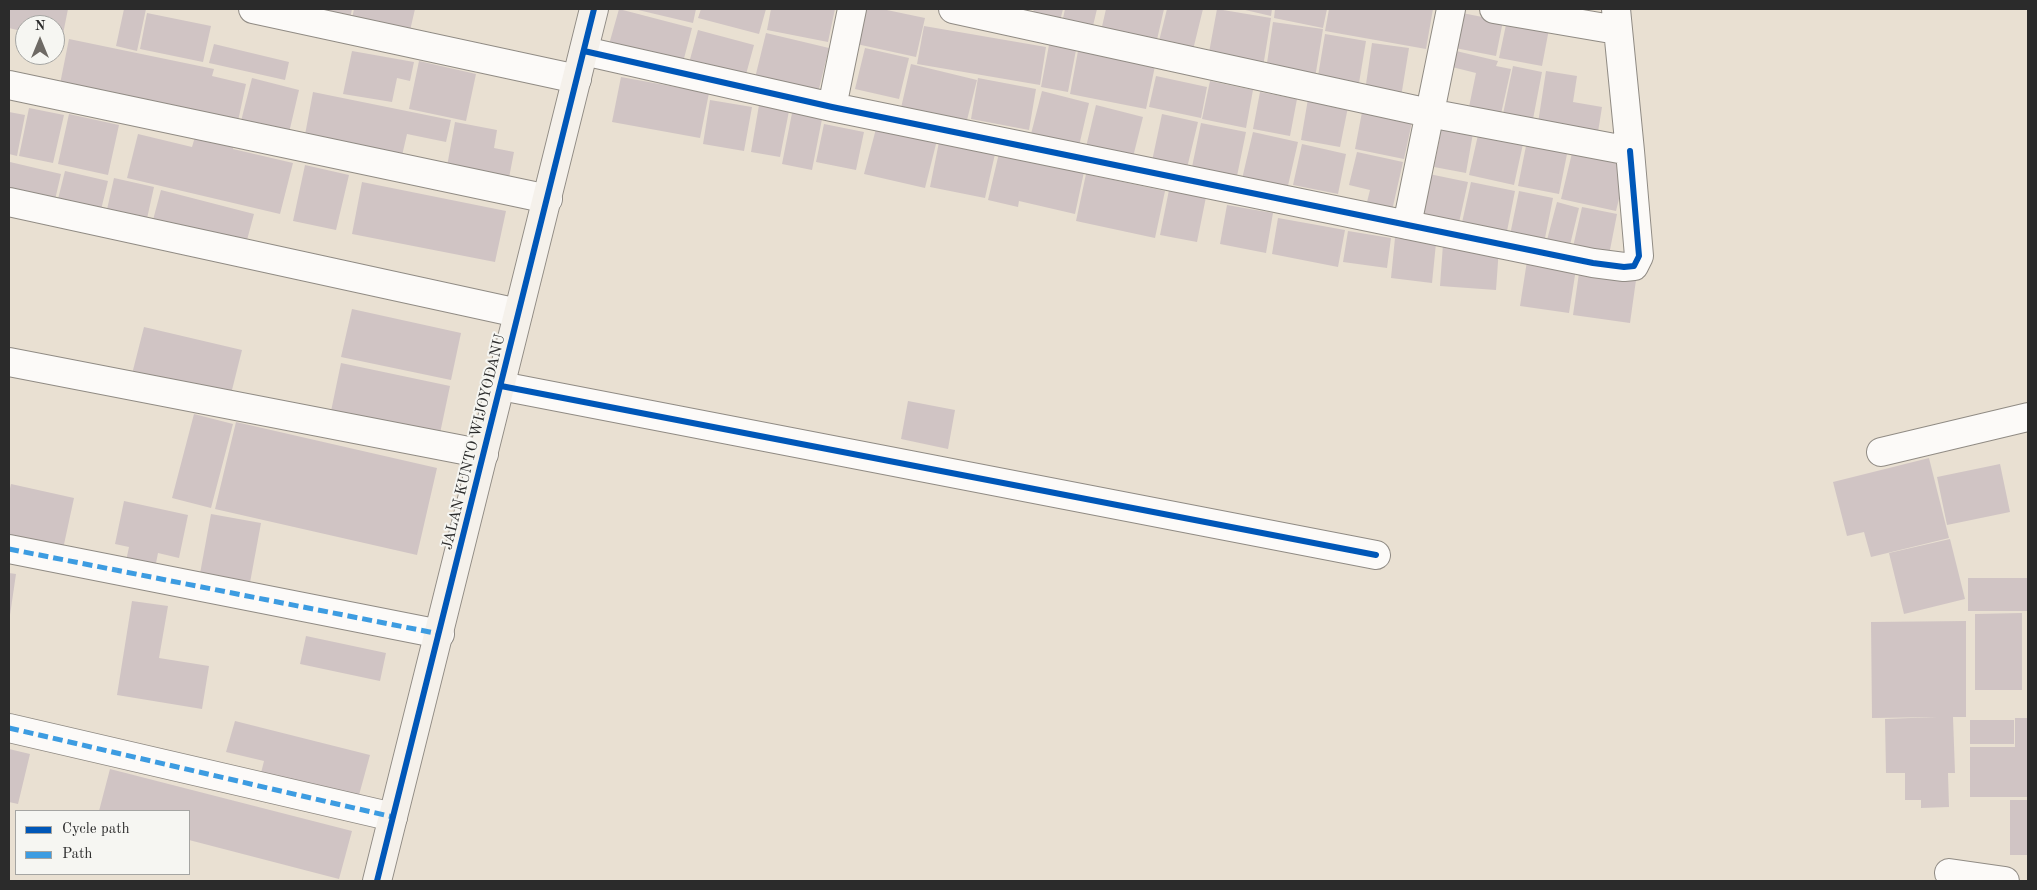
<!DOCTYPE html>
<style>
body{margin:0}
#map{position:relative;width:2037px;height:890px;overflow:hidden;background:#e9e0d2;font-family:"Old Standard TT",serif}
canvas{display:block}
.frame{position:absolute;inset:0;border:10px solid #2b2b2b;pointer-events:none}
.legend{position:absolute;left:15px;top:810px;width:175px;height:65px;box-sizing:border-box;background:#f6f6f2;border:1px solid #a5a5a2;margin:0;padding:6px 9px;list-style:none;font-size:15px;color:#2b2b2b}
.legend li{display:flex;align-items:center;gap:10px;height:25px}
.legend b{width:25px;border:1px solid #a5a5a2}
.north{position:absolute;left:15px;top:15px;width:50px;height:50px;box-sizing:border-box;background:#f6f6f2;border:1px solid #a5a5a2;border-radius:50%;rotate:0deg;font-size:14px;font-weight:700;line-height:20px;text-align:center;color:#2b2b2b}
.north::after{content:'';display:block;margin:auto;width:18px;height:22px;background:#6e6a65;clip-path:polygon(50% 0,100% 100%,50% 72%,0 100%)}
</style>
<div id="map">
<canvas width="2037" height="890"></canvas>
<div class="frame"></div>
<ul class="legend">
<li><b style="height:6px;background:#0057b8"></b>Cycle path</li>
<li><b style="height:6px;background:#3d9ce1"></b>Path</li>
</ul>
<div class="north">N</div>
</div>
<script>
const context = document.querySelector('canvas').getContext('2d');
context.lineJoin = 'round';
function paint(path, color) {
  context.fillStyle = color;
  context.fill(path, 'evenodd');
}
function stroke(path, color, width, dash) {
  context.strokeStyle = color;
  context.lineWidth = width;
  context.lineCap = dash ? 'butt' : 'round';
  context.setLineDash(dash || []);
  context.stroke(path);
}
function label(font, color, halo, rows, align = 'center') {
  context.font = font + ' "Old Standard TT",serif';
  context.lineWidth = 4;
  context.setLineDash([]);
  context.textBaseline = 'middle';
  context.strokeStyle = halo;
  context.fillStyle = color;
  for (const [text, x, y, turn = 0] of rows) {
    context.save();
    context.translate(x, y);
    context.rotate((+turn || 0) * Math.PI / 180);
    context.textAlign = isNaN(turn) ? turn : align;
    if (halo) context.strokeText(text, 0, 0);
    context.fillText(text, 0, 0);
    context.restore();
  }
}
paint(new Path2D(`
 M9,9H68L62,39L55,37V25H25V32L9,28Z
 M124,9H146L137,51L116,46Z
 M302,9H352L349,24Z
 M354,9H415L409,35L351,23Z
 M619,9L692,28L682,66L608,48Z
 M634,9H696L693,23Z
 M701,9H766L759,34L698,18Z
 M771,9H835L828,42L767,30Z
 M860,9H882L925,18L916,57L852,43Z
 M1034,9H1063L1060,21L1032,16Z
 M1065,9H1097L1092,30L1062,23Z
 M1106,9H1164L1156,44L1101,31Z
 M1167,9H1203L1192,54L1158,45Z
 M1217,9L1271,18L1263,67L1208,58Z
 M1241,9H1272L1271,16Z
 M1275,9H1327L1323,28L1274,18Z
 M1329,9H1433L1426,49L1325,31Z
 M147,13L211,26L203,62L140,49Z
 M1462,13L1503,21L1496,56L1455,48Z
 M1507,20L1549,29L1542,66L1499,58Z
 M1273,22L1323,29L1315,78L1266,70Z
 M924,26L1046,47L1040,85L917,64Z
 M698,30L754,45L745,78L689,63Z
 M766,33L829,48L818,93L755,78Z
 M1325,34L1366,41L1358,89L1317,82Z
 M69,39L214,69L212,76L246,84L238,121L60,84Z
 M1372,43L1409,48L1401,97L1365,91Z
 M214,44L289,62L285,80L209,63Z
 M1049,45L1076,50L1068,92L1041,87Z
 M865,48L909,58L899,99L855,89Z
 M1452,50L1498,61L1496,66L1511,69L1501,114L1469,107L1476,73L1448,66Z
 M352,51L414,62L410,81L397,78L392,102L343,94Z
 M1078,51L1155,66L1146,109L1070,94Z
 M419,61L476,74L466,121L409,109Z
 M911,64L977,80L966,124L901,108Z
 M1513,66L1542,72L1533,119L1503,114Z
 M1546,71L1577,76L1573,102L1602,107L1598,132L1538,123Z
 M1156,76L1207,87L1201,118L1149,107Z
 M621,77L709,93L700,138L612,122Z
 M252,78L299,90L288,137L240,125Z
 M978,78L1036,89L1029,130L971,119Z
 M1210,81L1253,90L1246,128L1202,119Z
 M1042,91L1089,103L1079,146L1031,134Z
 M313,92L451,120L446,142L407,134L401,160L304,140Z
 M1260,92L1297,99L1290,136L1253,129Z
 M1308,99L1348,107L1340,147L1301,140Z
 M710,100L752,107L744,151L703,144Z
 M759,105L789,111L780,157L751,152Z
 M1096,105L1143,117L1133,157L1086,147Z
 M29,108L64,115L53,163L19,156Z
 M793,108L823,114L812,170L782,164Z
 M9,112L25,115L17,156L9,154Z
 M1362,112L1412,122L1404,159L1355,149Z
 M69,114L119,125L108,175L58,164Z
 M1162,114L1198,122L1187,168L1152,161Z
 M455,122L497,130L494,148L514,152L508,183L446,172Z
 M1201,123L1246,132L1237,176L1192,167Z
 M824,124L864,132L856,170L816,162Z
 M877,125L937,140L925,188L864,174Z
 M1442,127L1473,133L1466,173L1434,167Z
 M1253,132L1298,142L1287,190L1242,179Z
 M138,134L192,147L195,137L233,147V149L293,163L280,214L127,178Z
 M1478,135L1523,144L1514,185L1469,175Z
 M1527,141L1568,149L1559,194L1518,186Z
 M939,142L995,154L985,198L930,187Z
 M1302,144L1346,154L1338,194L1293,185Z
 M1357,152L1403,162L1391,215L1365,210L1370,190L1349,185Z
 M999,153L1084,172L1075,214L1019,201L1018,207L988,200Z
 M1572,153L1627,166L1616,211L1561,199Z
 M10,162L61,174L54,204L9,193Z
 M305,165L349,175L336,230L293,221Z
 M65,171L108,181L100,214L57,203Z
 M1086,174L1165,191L1155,238L1076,221Z
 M1429,174L1468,182L1458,227L1419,218Z
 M114,178L154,187L146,223L106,214Z
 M362,182L506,211L495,262L352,234Z
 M1471,182L1515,191L1506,236L1461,227Z
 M161,190L254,214L247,240L153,220Z
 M1169,190L1206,197L1197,242L1160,235Z
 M1519,191L1553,198L1544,243L1510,235Z
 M1557,202L1579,208L1570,245L1547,240Z
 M1227,205L1273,213L1266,253L1220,244Z
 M1582,207L1617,214L1609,255L1573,247Z
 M1278,218L1345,230L1338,267L1272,254Z
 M1348,231L1391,238L1387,268L1343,262Z
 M1395,238L1436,243L1432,283L1391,278Z
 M1443,244L1499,248L1496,290L1440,286Z
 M1527,261L1576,269L1569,313L1520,306Z
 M1579,273L1636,280L1630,323L1573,315Z
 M352,309L461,333L451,380L341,357Z
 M144,327L242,350L230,398L132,374Z
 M341,363L450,386L439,438L330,416Z
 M908,401L955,410L948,449L901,439Z
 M194,414L233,424L211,508L172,498Z
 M236,422L437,468L417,555L215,509Z
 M1929,458L1949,538L1871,557L1864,532L1847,536L1833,482Z
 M2000,464L2010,512L1947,525L1937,477Z
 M11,484L74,498L63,549L9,537V493Z
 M124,501L188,515L179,558L158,553L155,568L126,561L129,547L115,544Z
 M211,514L261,523L249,588L199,579Z
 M1950,539L1965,599L1904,614L1889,553Z
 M9,573L16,574L10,615H9Z
 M1968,578H2028V611H1968Z
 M132,601L168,606L159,658L209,666L202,709L117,695Z
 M2022,613V690H1975V614Z
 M1966,621V717H1953L1955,773H1948L1949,807L1921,808V800H1905V773H1886L1885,719L1937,717L1872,718L1871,622Z
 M306,636L386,653L380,681L300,664Z
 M2015,718H2028V797H1970V747H2015Z
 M1970,720H2014V744H1970Z
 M235,721L370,755L356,806L259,781L264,761L226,752Z
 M9,749L30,754L18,804L9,802Z
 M110,769L352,831L339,879L189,840V811H99Z
 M2010,800H2028V855H2010Z`), '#d0c4c4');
const street = new Path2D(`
 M253,9L577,79
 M953,9L1429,113L1630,151L1616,9
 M1494,9L1617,30
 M584,51L832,107L1593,263L1624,267L1634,266L1639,256L1630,151
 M9,85L548,199
 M832,107L852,9
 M9,202L518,313
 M1407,225L1451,9
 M9,362L484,454
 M501,386L1376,555
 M1881,452L2028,417
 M9,549L440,634
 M9,728L393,817
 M1949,873L2005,881`);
const secondary = new Path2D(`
 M377,881L594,9`);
stroke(street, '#908b84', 30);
stroke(secondary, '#908b84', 30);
stroke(street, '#fcfaf8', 28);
stroke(secondary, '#f5f1eb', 28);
stroke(new Path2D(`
 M9,549L440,634
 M9,728L393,817`), '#3d9ce1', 5, [10, 5]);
stroke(new Path2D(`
 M584,51L832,107L1593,263L1624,267L1634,266L1639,256L1630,151
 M501,386L1376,555
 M377,881L594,9`), '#0057b8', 6);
label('15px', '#2b2b2b', '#f6f6f2', [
 ["JALAN KUNTO WIJOYODANU",474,442,-76]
]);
</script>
